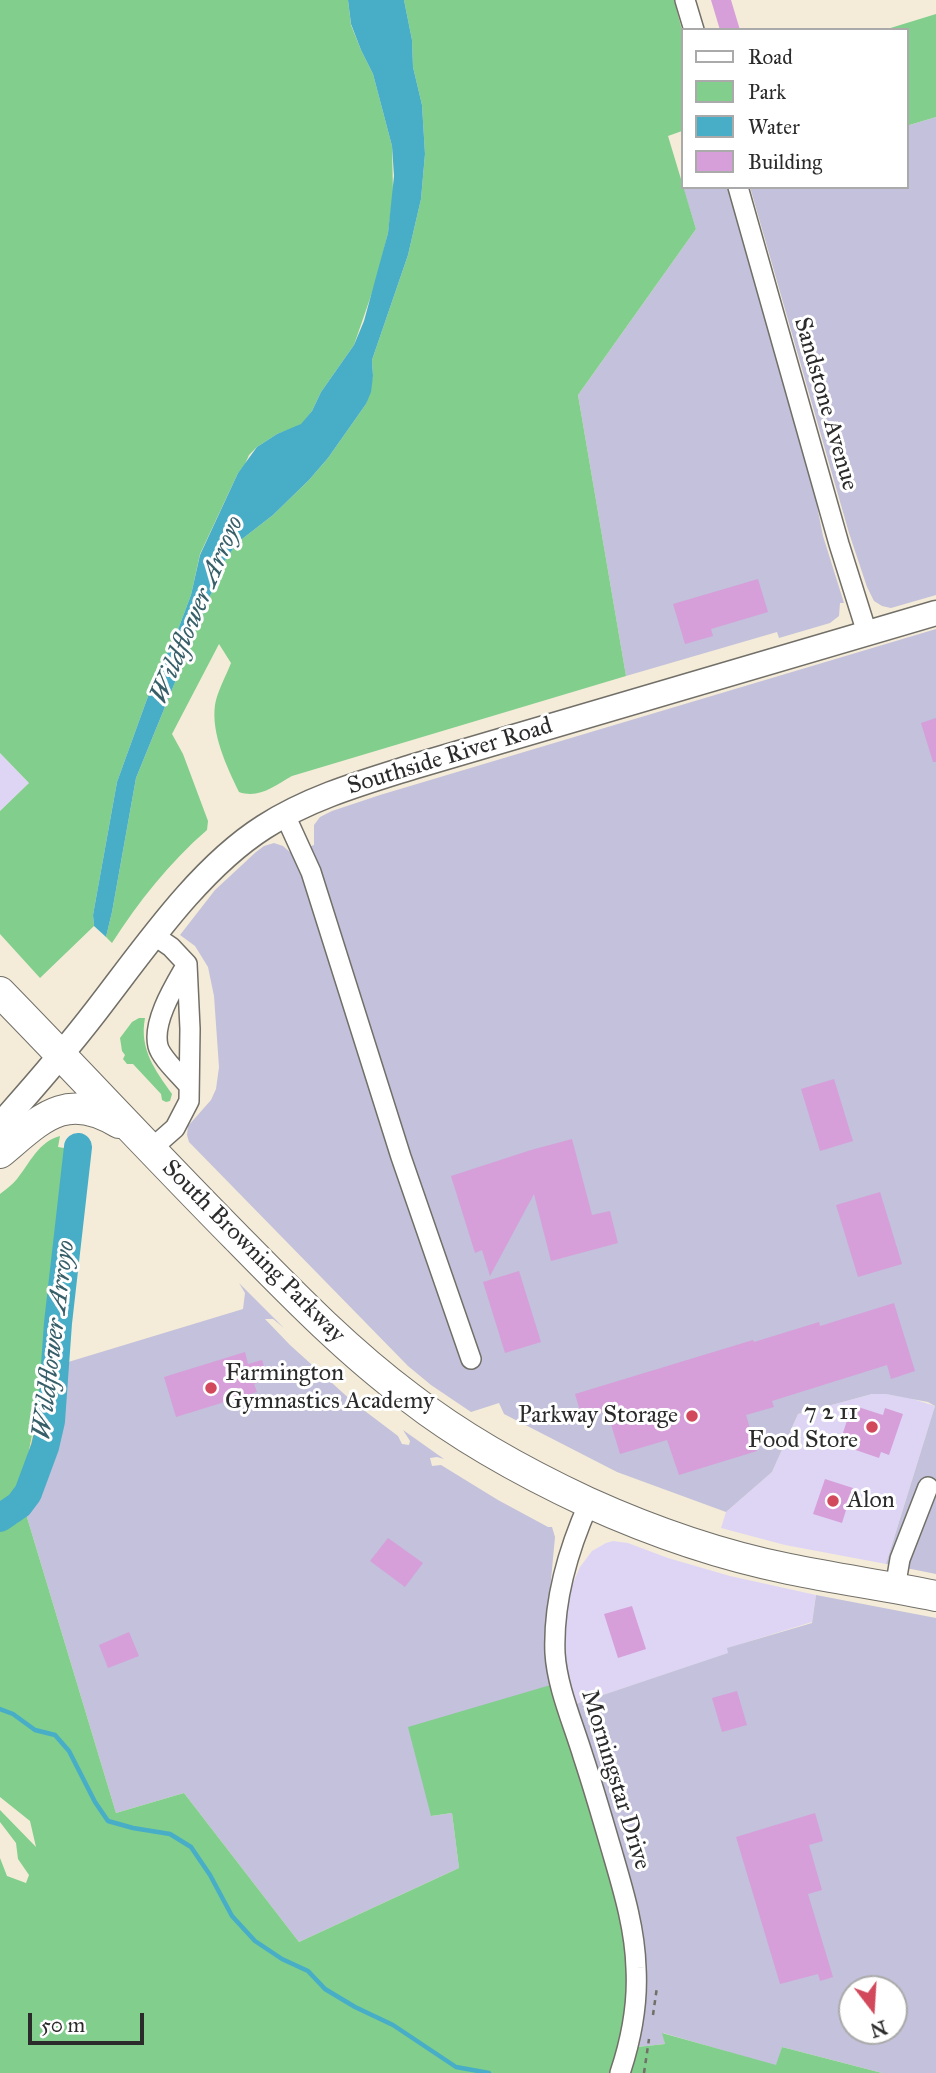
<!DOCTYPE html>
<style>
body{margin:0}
#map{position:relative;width:936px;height:2073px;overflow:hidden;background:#f4ecd8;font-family:"IM FELL Great Primer",serif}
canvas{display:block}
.legend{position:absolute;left:681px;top:28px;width:228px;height:161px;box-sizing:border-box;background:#fff;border:2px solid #aaa;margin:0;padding:9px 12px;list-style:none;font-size:21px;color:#2b2b2b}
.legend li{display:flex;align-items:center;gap:14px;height:35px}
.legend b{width:35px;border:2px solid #aaa}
.north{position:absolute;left:838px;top:1975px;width:70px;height:70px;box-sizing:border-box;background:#fff;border:2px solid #aaa;border-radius:50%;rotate:163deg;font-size:19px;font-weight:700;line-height:28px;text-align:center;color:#2b2b2b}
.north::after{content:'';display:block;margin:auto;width:24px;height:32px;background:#d1495b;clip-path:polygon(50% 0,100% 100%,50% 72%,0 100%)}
.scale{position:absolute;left:28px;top:2013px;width:116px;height:32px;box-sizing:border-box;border:4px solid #2b2b2b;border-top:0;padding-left:9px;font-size:21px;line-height:24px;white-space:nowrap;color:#2b2b2b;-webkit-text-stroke:5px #fff;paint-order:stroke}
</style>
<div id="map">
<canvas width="936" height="2073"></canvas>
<ul class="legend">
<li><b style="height:9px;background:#fff"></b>Road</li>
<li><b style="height:19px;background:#81ce8d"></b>Park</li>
<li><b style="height:19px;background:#48adc7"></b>Water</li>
<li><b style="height:19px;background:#d69fd9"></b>Building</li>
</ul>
<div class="north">N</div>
<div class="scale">50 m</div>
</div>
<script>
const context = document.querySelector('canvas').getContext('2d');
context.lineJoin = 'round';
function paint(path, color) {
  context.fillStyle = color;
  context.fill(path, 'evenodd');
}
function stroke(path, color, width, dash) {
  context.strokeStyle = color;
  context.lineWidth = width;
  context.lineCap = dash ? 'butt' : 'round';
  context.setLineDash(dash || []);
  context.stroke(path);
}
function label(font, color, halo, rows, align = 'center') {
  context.font = font + ' "IM FELL Great Primer",serif';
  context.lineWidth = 6;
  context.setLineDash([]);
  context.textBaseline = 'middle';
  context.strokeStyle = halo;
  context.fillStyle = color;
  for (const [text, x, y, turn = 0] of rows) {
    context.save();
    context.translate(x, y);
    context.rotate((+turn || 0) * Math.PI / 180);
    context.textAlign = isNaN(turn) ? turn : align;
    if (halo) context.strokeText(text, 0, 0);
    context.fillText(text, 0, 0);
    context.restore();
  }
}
paint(new Path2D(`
 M0,753L29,783L0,811Z
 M872,1394H886L910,1398L935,1406L886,1564L785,1545L721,1528L726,1512L772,1472L798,1414Z
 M613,1541L628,1543L668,1558L730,1576L816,1595L812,1622L728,1648L729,1653L576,1704L565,1661L563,1635L566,1611L570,1590L580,1567L592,1551L606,1543Z`), '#ded5f5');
paint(new Path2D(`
 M936,117V595L891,608L882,606L874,601L867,587L849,533L750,187H906V126Z
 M683,187H729L810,471L823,536L844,603H840L839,616L830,623L779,638L777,632L626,676L578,395L696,229Z
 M936,629V1574L886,1564L935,1406L928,1402L886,1394H872L798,1414L772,1472L726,1512L617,1472L504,1414L499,1403L471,1412L431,1385L408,1366L189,1142L187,1135L188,1126L211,1100L216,1089L219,1067L214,996L208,967L195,946L180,935L215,890L256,852L264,846L274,843L283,846L291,853L314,845V825L320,817L332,811L380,795Z
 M239,1283L284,1328L273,1319H265L290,1345L353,1402L398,1436L402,1444L409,1445L410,1441L403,1430L444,1459L437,1457L430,1458L432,1466L441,1465L498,1500L548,1527H552L555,1537L548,1612L554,1684L431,1816L452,1813L459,1868L299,1942L184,1793L116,1813L26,1514L42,1494L63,1429L65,1363L243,1309L245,1293Z
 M816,1595L936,1618V2073H882L782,2047L777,2066L663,2033L665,2044L637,2047L643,2019L645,1995L576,1704L728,1653L727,1648L812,1623ZM852,1989H894V2031H852Z`), '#c3c1db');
paint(new Path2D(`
 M0,0H348L351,25L361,50L373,74L392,146L393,193L388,233L376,281L354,345L321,392L312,411L301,425L277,434L257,447L249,455L245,464L238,473L200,554L191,595L174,640L155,677L117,782L93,915L94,926L40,978L0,934V811L29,783L0,753Z
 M404,0H674L682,30V131L668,136L696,229L578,395L626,676L292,776C274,786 259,799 239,792C227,767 211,734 215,705C217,692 226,676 231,663L219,644L172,734L183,754L208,821L207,830C169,863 139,901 112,943L106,937L112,912L136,778L224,562L237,543L273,515L309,480L328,458L366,404L373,376L372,360L408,255L421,199L425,154L422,105L413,67L412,40Z
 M936,14V117L906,126V30H884Z
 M139,1018H145C139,1049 155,1070 172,1094L170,1101L166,1102L162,1100L161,1094L133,1064H127L123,1059L125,1055L122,1051L120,1038L132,1022Z
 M60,1136L58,1147L64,1148L68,1145L65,1188L48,1340L35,1421L24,1475L18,1489L11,1500L0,1508V1194C6,1189 12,1185 17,1179C29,1164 39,1141 60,1136Z
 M26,1514L116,1813L184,1793L299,1942L459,1868L452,1813L431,1816L408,1727L554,1684L596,1825L622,1921L628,1962L626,2014L612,2073H0V1858L7,1876L26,1883L29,1875L18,1859L16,1843L0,1822V1810L36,1847L30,1821L0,1797V1531L17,1523Z
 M662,2033L776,2065L782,2047L882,2073H630L637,2047L665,2044Z`), '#81ce8d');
paint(new Path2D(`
 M74,1141H77V1146L79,1147L81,1142H86L90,1152L65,1305L63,1429L56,1454L42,1494L17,1523L0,1531V1508L11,1500L18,1489L24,1475L35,1421L48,1340L65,1188L68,1145Z`), '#eeda9e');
paint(new Path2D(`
 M348,0H404L412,40L413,67L422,105L425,154L421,199L408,255L372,360L373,376L371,392L366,404L328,458L309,480L273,515L237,543L224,562L136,778L112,912L106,937L94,926L93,915L117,782L155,677L174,640L191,595L200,555L238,473L257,447L277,434L301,424L312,411L321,392L354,345L364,321L388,233L394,176L392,146L373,74L361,50L351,24Z`), '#48adc7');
stroke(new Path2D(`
 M0,1709L13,1714L35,1730L55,1735L69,1751L95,1802L108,1821L133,1828L170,1834L191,1847L210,1875L232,1916L255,1941L282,1959L308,1971L325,1989L355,2007L393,2025L456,2067L489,2073`), '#48adc7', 4.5);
stroke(new Path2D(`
 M0,1518L19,1505L28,1493L45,1447L51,1421L58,1323L78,1147`), '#48adc7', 28);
paint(new Path2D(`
 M711,0H731L740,30H720Z
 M758,579L768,612L711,629L713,636L685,644L673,604Z
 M936,718V762H933L921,723Z
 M834,1079L853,1141L820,1151L801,1089Z
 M572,1139L592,1215L610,1211L618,1243L551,1261L534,1194L490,1276L482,1250L475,1253L451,1176L531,1150Z
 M880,1192L902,1264L858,1277L836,1205Z
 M519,1271L541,1342L505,1353L483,1282Z
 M894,1303L915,1371L891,1379L887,1365L772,1401L774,1407L746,1415L757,1451L679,1475L667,1440L620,1454L607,1411L582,1418L575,1394L753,1340L754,1342L819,1322L820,1326Z
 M245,1352L248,1364L262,1360L268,1379L254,1384L257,1392L176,1417L164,1377Z
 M852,1405L883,1415L885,1408L903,1414L889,1455L881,1452L879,1458L847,1447L848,1442L841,1439Z
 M825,1479L853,1488L842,1523L813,1514Z
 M388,1538L423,1563L405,1587L370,1561Z
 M632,1606L646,1649L618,1658L604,1614Z
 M129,1632L139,1656L108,1668L99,1645Z
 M737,1691L747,1725L722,1732L712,1698Z
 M815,1813L823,1841L809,1845L822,1890L808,1894L833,1977L820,1981L818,1974L780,1984L736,1837Z`), '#d69fd9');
const minor = new Path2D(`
 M685,0L694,30
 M738,187L839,544L867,633
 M285,815L311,872L401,1157L471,1359
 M187,964C175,985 152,1021 158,1046C161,1058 181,1076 189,1086
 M150,1150L175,1128L189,1101L190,1029L187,964L171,947L155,936
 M589,1503C568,1550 553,1600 555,1653C557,1687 573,1723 583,1756C593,1786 602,1817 611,1848C622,1886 635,1927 636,1968C638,2003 631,2040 620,2073
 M895,1588L900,1559L928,1487`);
const major = new Path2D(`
 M0,1125C33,1088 66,1050 96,1011C144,949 198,869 264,827C309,798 361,783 412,767L936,613`);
const highway = new Path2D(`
 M0,992C79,1073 156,1156 236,1237C291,1293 346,1350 409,1397C463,1439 525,1473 587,1502C651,1531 720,1555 789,1569C838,1579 887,1586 936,1596
 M0,1153C41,1119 65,1090 119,1123`);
stroke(minor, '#716f68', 22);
stroke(major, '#716f68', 27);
stroke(highway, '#716f68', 32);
stroke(new Path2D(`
 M653,2015L657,1987
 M644,2073L649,2039`), '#716f68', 2.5, [5, 5]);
stroke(minor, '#fff', 19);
stroke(major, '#fff', 24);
stroke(highway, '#fff', 30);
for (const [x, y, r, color] of [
 [211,1388,7,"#d1495b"],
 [692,1416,7,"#d1495b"],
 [872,1427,7,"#d1495b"],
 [833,1501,7,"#d1495b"]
]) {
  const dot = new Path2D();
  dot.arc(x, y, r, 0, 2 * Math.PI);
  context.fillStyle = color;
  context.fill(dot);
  stroke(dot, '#fff', 2.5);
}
label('24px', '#2b2b2b', '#fff', [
 ["Sandstone Avenue",825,404,74],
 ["Southside River Road",450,757,-17],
 ["South Browning Parkway",253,1252,45],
 ["Morningstar Drive",615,1780,73]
]);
label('24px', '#2b2b2b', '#fff', [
 ["Farmington",225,1374],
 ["Gymnastics Academy",225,1402],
 ["7 2 11",858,1413,"right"],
 ["Food Store",858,1441,"right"],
 ["Parkway Storage",678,1416,"right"],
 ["Alon",847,1501]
], 'left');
label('italic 26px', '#375f69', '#fff', [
 ["Wildflower Arroyo",198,610,-67],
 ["Wildflower Arroyo",55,1340,-83]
]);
</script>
